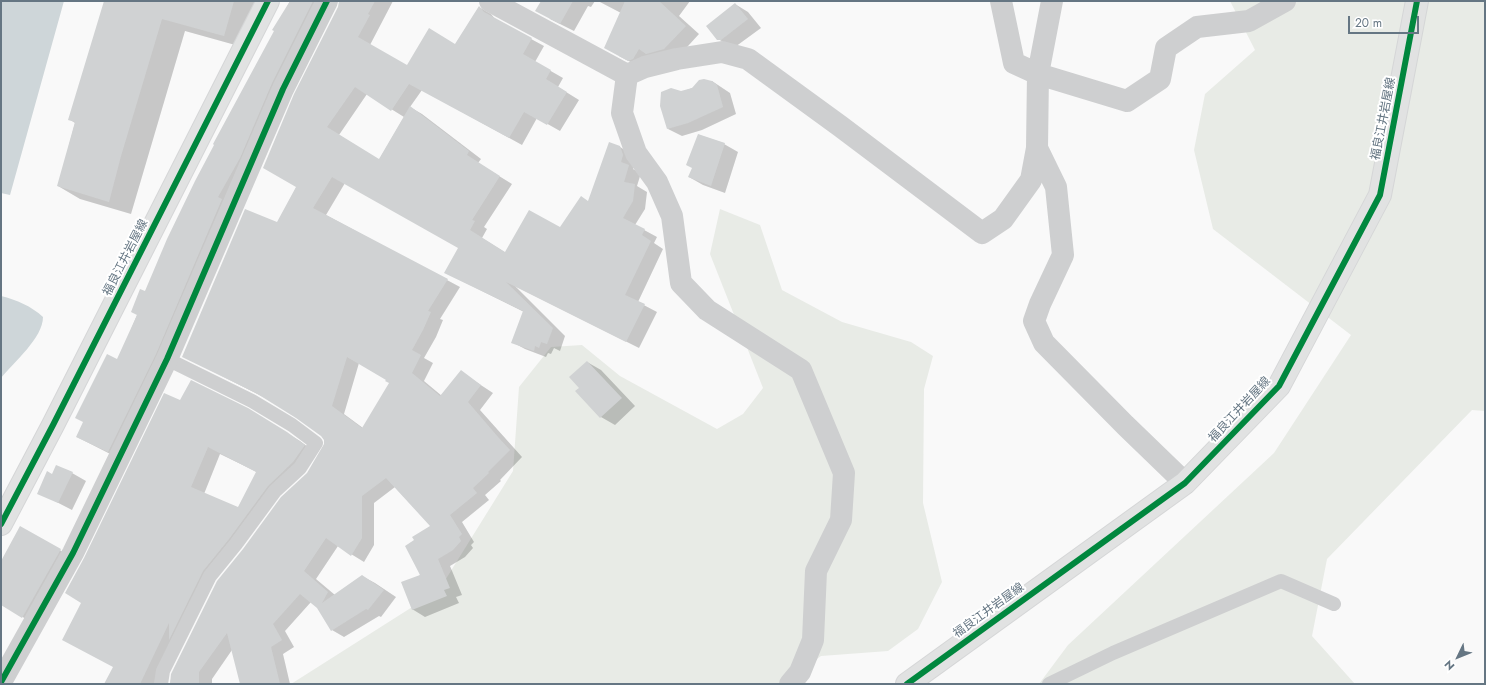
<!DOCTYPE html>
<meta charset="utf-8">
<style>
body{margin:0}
#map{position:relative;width:1486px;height:685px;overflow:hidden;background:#f9f9f9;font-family:Jost,sans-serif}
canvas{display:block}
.frame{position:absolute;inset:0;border:2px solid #657683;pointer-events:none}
.north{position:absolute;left:1438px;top:637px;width:40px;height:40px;-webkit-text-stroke:3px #fff;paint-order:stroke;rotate:227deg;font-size:11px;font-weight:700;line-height:16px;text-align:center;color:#657683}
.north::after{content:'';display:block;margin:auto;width:14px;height:18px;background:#657683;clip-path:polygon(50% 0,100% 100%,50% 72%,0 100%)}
.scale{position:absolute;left:1348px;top:16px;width:71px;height:18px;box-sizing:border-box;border:2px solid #657683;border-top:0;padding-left:5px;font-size:12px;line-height:14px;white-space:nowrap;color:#657683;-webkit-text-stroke:3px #fff;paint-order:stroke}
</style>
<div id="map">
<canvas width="1486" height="685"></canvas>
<div class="frame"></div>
<div class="north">N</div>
<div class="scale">20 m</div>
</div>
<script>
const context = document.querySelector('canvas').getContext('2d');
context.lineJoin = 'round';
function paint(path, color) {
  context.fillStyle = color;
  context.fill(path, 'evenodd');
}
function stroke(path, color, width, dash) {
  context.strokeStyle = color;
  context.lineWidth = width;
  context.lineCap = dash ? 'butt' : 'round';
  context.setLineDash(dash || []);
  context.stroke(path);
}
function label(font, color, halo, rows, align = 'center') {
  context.font = font + ' Jost,"Noto Sans JP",sans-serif';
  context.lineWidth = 4;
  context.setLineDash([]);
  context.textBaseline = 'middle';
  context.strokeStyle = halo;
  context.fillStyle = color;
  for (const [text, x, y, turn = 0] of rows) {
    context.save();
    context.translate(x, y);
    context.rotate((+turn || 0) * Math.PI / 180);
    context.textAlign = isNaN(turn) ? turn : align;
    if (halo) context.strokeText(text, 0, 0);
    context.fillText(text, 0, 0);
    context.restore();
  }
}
paint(new Path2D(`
 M1230,1H1485V411L1472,410L1327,559L1312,636L1355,684H1039L1068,645L1274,453L1351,335L1213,229L1194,150L1205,94L1255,50Z
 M720,209L760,225L782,290L842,322L911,342L933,356L924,389L923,503L942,582L918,629L888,651L821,656L783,684H291L439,590L513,471L519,387L551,347L582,345L620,376L717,429L743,414L763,388L710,254Z`), '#e8ebe6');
paint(new Path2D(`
 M1,1H64L10,195L1,193Z
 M1,296C17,300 31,306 43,317C43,338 14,362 1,378Z`), '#ced6d9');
paint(new Path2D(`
 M105,1H259L246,48L185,31L131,214L80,199L58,186L75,123L69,119Z
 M290,1H329L120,459L77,437L118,361L137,315L145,292Z
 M341,1H393L370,45L407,66L455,45L479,7L491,14L496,20L544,46L535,62L563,78L558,87L579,100L560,131L537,118L522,145L422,90L410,107L422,114L481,159L478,163L512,184L484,227L487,229L482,238L506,253L560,229L589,202L620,147L633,155L636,163L633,169L641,173L637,186L647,192L645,209L635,225L657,237L654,243L663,249L638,302L657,312L639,348L515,286L565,336L560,351L554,348L551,354L548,353L546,357L525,349L512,342L524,312L458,279L459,247L345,183L326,215L460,287L440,319L443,320L436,337L424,358L433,363L424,381L442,396L461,372L493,393L480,410L522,457L500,480L501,481L485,495L489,500L462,522L474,542L471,545L473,548L465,557L450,566L462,595L456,597L459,603L425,617L412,609L431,526L395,487L374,503V545L364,562L338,546L316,579L335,595L362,576L375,583L396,597L381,617L379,616L344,637L332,630L318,608L311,602L285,631L294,647L283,654L290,684H241L232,650L212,679V684H170L172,674L308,473L326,443L322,436L297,417L267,399L183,356L277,224L297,186ZM367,94L404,117L379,160L339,135ZM359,363L388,379L391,383L363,428L344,414Z
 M542,1H595L591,7L588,6L574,31L550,19Z
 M598,1H690L679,16L699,34L678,57L642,68L619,56L621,13Z
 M735,4L748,12L761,28L735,47H732L718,39Z
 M712,81L730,93L736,114L702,130L682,136L668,129L681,92Z
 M724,144L738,152L725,193L703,185L689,177Z
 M587,362L601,370L635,406L615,425L601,417L576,391L580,388Z
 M180,401L247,409L300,441L316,453L281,493L215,579L168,675L166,684H105L114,667ZM220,454L257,472L238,508L204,494Z
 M72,473L86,481L72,510L39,493L52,475Z
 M20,528L74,558L36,625L1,604V571Z`), '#0003');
paint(new Path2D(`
 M104,1H234L224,36L162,19L121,156L109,202L57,186L75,122L68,120Z
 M290,1H313L272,83L240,158L218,197L222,199L156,354L108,452L76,437L83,422L75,418L107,354L117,359L137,315L131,312L140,289L145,291L167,239L195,181L214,145L213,144L274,31L272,30Z
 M339,1H375L368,14L370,15L358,37L407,65L429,28L455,44L479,6L484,12L532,38L523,54L551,70L546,79L567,92L547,125L524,112L509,138L409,84L391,111L355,87L327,127L379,159L410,106L469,151L467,155L500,176L472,220L475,221L470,230L505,252L529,210L560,227L581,196L588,201L609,142L620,146L623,155L621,162L629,165L624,182L635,184L633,201L623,218L645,229L642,235L651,241L625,295L645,304L626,342L506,282L553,328L547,344L541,342L539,348L535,346L534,351L511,343L523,311L444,273L458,248L332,177L313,208L448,279L428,311L431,312L423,330L412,350L421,355L412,373L440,396L461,370L481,385L468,402L498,437L510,450L488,472L489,473L473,488L477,493L450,515L462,534L459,537L461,541L453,550L438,559L450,588L444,590L447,596L412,610L401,582L420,575L405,546L414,540L412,537L430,526L386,478L362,496V538L351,556L326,538L304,571L328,592L322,603L362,575L384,590L368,610L366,609L331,631L317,608L300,594L273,624L282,640L271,647L280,684H240L227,633L199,672V684H170L171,674L217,581L243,549L281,497L307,473L324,444V440L321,436L296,418L256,393L182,357L245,209L277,222L296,187L263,168L294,94L338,7ZM347,357L386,380L385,381L389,383L362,428L332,406Z
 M541,1H573L560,24L535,11Z
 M625,1H659L686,26L664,49L646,54L639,49L633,59L628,61L604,48Z
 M735,3L748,19L721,40H717L706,26Z
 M704,79L712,81L717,85L723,107L688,123L667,129L660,106L661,92L671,88L681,91L692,88L699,80Z
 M698,134L725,143L711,186L688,177L692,168L686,165Z
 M587,361L622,398L600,418L575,391L579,388L569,377Z
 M191,380L248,408L287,432L305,445L293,462L268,486L229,539L203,571L169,640V623L140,684H104L113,667L62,640L81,603L65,593L84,558L164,393L180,400ZM208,447L256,472L238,507L191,487Z
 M56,465L73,472L58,503L37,494L47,471L52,474Z
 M20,526L61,549L22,618L1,605V561Z`), '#d0d2d3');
const primary = new Path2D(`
 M1,524L53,425L268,1
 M907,684L1185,483L1279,386L1380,195L1417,1`);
stroke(primary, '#d5d6d7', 24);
stroke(new Path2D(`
 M161,684L163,671L210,576L236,544L275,491L300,468L316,443L292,425L252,401L167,359
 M1049,684L1113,653L1281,581L1334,604`), '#cecfd0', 14);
stroke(new Path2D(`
 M490,1L627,75
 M1001,1L1014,63L1038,74L1127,101L1160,79L1166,48L1197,27L1249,21L1285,1
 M627,75L622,113L636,153L657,182L672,216L681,283L707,310L801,370L844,473L841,520L816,571L813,640L800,672L790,684
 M627,75L645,67L677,59L722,52L748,59L840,126L982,233L1003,219L1031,180L1037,148L1038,74L1052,1
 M1037,148L1056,187L1063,255L1040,304L1034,321L1044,343L1125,425L1185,483
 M1,682L73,553L167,359L283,89L327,1`), '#cecfd0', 22);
stroke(primary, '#e1e2e2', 22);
stroke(new Path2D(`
 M1,524L53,425L268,1
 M1,682L73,553L167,359L283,89L327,1
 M907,684L1185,483L1279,386L1380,195L1417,1`), '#00873e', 6);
label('12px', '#657683', '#fff', [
 ["福良江井岩屋線",1384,119,-79],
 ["福良江井岩屋線",126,258,-63],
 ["福良江井岩屋線",1240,410,-47],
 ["福良江井岩屋線",989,611,-36]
]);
</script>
